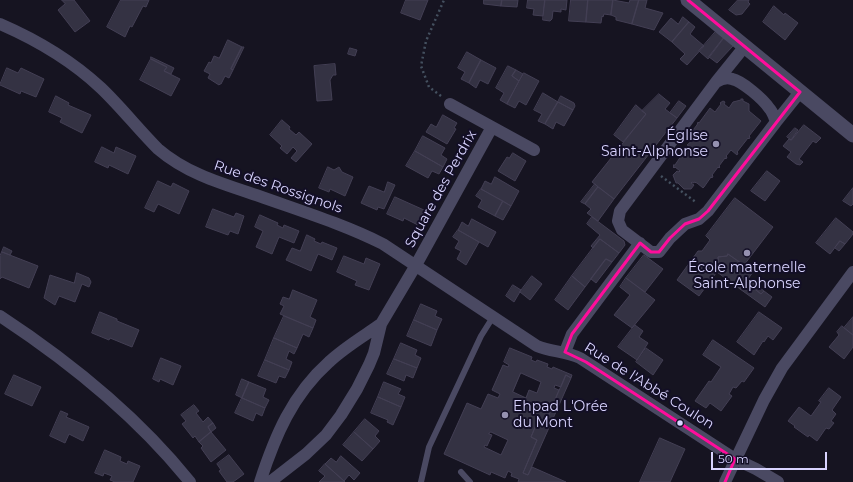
<!DOCTYPE html>
<meta charset="utf-8">
<style>
body{margin:0}
#map{position:relative;width:853px;height:482px;overflow:hidden;background:#161421;font-family:Montserrat,sans-serif}
canvas{display:block}
.scale{position:absolute;left:711px;top:452px;width:116px;height:18px;box-sizing:border-box;border:2px solid #d9d4ff;border-top:0;padding-left:5px;font-size:12px;line-height:14px;white-space:nowrap;color:#d9d4ff;-webkit-text-stroke:3px #130f26;paint-order:stroke}
</style>
<div id="map">
<canvas width="853" height="482"></canvas>
<div class="scale">50 m</div>
</div>
<script>
const context = document.querySelector('canvas').getContext('2d');
context.lineJoin = 'round';
function paint(path, color) {
  context.fillStyle = color;
  context.fill(path, 'evenodd');
}
function stroke(path, color, width, dash) {
  context.strokeStyle = color;
  context.lineWidth = width;
  context.lineCap = dash ? 'butt' : 'round';
  context.setLineDash(dash || []);
  context.stroke(path);
}
function label(font, color, halo, rows, align = 'center') {
  context.font = font + ' Montserrat,sans-serif';
  context.lineWidth = 4;
  context.setLineDash([]);
  context.textBaseline = 'middle';
  context.strokeStyle = halo;
  context.fillStyle = color;
  for (const [text, x, y, turn = 0] of rows) {
    context.save();
    context.translate(x, y);
    context.rotate((+turn || 0) * Math.PI / 180);
    context.textAlign = isNaN(turn) ? turn : align;
    if (halo) context.strokeText(text, 0, 0);
    context.fillText(text, 0, 0);
    context.restore();
  }
}
const building = new Path2D(`
 M62,0H74L90,21L75,32L58,10L65,4Z
 M121,0H149L146,7L143,6L132,27L130,26L125,37L107,27Z
 M406,0H428L420,20L401,13Z
 M484,0H502L501,6L484,4Z
 M502,0H518L517,7L501,6Z
 M528,0H545L543,16L533,15L534,9L527,8Z
 M545,0H567L566,10L561,9V12L553,11L552,19L550,21L543,20Z
 M571,0H588L586,22L569,21Z
 M588,0H613L611,15L604,14L603,17L602,16L601,23L586,22Z
 M613,0L629,3L630,0H639L632,24L616,20V17L611,15Z
 M639,0H647L645,8L663,13L654,30L632,24Z
 M738,0H749L748,2L750,4L742,14L736,15L729,10Z
 M774,6L784,15L785,13L798,23L785,40L763,22Z
 M683,17L689,22L672,42L659,32L671,18L678,24Z
 M689,22L695,27L690,34L704,46L687,65L680,59L685,54L672,42Z
 M718,29L726,35L708,59L699,51Z
 M726,35L733,46L717,63L709,57Z
 M228,40L242,47L231,69L233,70L229,78L225,76L221,84H220L219,85L208,78L210,74L204,71L209,62L211,63L214,56L219,58Z
 M242,47H244L233,70L231,69Z
 M350,48L357,50L355,56L348,54Z
 M467,52L481,60L469,83L461,79L465,72L458,68Z
 M151,57L174,68L171,74L164,71L167,67L151,59Z
 M151,59L167,67L164,71L180,79L171,96L140,80Z
 M481,60L496,68L488,84L480,80L476,88L469,83Z
 M335,64L336,75H333L330,80L332,100L317,101L314,66Z
 M508,66L516,70L512,76L519,81L507,104L500,100L504,93L496,88Z
 M7,68L18,73L21,68L44,79L36,97L21,91L20,94L0,85Z
 M516,70L523,74L519,81L512,76Z
 M524,73L539,81L526,105L519,101L515,108L507,104Z
 M543,93L558,102L545,124L538,121L542,114L534,110Z
 M659,94L670,103L665,109L677,118L614,199L592,182L646,114L642,111Z
 M56,96L69,103L68,105L91,115L82,133L60,122L62,118L49,112Z
 M561,96L574,103L575,106L573,110L558,102Z
 M741,99H743V101L749,104V111L761,121L749,136L750,137L749,139L748,138L737,152L738,153L737,155L731,150L726,156L727,157L726,159L725,158L719,166L720,167L719,168L718,167L712,175L713,176L712,178L711,177L704,187L703,188L697,183L694,182V183L692,182L691,183L694,185L691,189H684L678,183H676L673,175L677,171L679,172L680,171L675,167L674,168L673,167L674,166L673,165H675L681,156L680,155L681,154L682,155L689,146L687,145L694,139L689,135L697,125L698,122L699,123L710,108L715,112L721,104L720,103L723,101L725,102L724,104L729,108L733,102L741,100Z
 M679,101L686,106L677,118L670,113Z
 M558,102L573,110L564,126L556,122L553,129L545,124Z
 M636,105L646,114L623,142L614,135Z
 M443,115L457,123L454,128L456,129L447,144L426,132L431,124L436,127Z
 M282,120L290,127L289,129L296,135L299,132L312,144L296,162L291,158L297,151L293,147L287,154L280,148L282,146L270,135Z
 M804,125L821,138L816,143L813,141L799,159L803,162L800,165L796,164L787,157L791,152L783,146L789,139L791,140Z
 M795,128L798,130L791,140L787,137Z
 M423,136L445,148L441,155L447,159L443,167L415,151Z
 M102,147L114,153L116,147L136,156L128,174L109,165L108,168L95,162Z
 M415,151L443,167L439,174L432,171L428,178L406,166Z
 M513,153L526,161L515,181L498,171L507,157L509,158Z
 M328,167L334,170L339,167L342,172L353,177L345,196L330,189L329,192L319,188Z
 M767,171L780,181L765,201L751,191Z
 M495,177L519,191L511,206L481,189L485,181L491,184Z
 M158,181L171,187L173,183L189,191L179,214L158,204L154,212L145,208Z
 M388,182L395,185L384,209L378,207L377,210L361,203L369,186L384,192Z
 M595,184L598,187L585,204L581,202Z
 M598,187L614,199L598,221L587,213L591,209L585,204Z
 M853,188V204L851,206L843,201Z
 M481,189L503,201L495,216L478,207L482,200L476,196Z
 M395,197L424,210L418,225L404,218L403,221L387,214Z
 M735,198L773,227L744,265L728,254L727,256L718,257L719,269L699,296L677,280L698,251H702L710,240L706,236Z
 M503,201L511,206L503,220L495,216Z
 M213,209L234,217L236,213L244,216L238,234L230,231L228,235L206,227Z
 M260,215L278,223L277,225L283,228L284,225L299,231L294,243L279,237L272,254L256,247L263,231L255,227Z
 M592,217L624,241L625,245L619,253L600,239L593,248L591,246L600,235L587,224Z
 M836,218L853,232V234L845,244L840,241L830,254L816,243Z
 M472,219L496,232L488,247L458,230L462,222L468,226Z
 M458,230L479,242L466,265L457,259L461,251L455,248L459,241L453,237Z
 M307,235L315,239L314,241L321,244L322,242L337,248L332,260L318,254L311,271L286,260L292,248L300,251Z
 M600,239L619,253L612,262L606,259L585,287L572,276Z
 M840,241L845,244L839,251L835,248Z
 M4,247L12,251L10,255L2,252Z
 M2,252L38,266L29,288L2,277L0,279V256Z
 M728,254L753,272L748,279L764,291L761,294L746,282L740,289L717,272L719,269L718,257L727,256Z
 M644,255L663,269L645,292L626,278Z
 M344,256L364,264L366,258L380,264L369,290L355,285L357,281L337,272Z
 M606,259L612,262L596,283L591,279Z
 M77,273L89,278L91,282L89,287L82,284L75,302L59,296L55,305L44,298L50,275L74,283Z
 M532,276L542,284L530,300L520,292Z
 M572,276L585,287L568,310L555,300Z
 M626,278L655,300L632,328L614,315L630,295L620,287Z
 M746,282L761,294L764,291L772,297L765,307L740,289Z
 M513,285L521,290L514,302L506,296Z
 M293,290L317,300L310,317L316,320L313,328L280,314L284,306L280,304L283,297L289,299Z
 M421,304L437,311L435,316L442,319L437,330L414,320Z
 M100,312L117,319V321L139,330L132,347L110,338L109,340L92,333Z
 M759,312L782,328L773,340L768,336L764,342L763,341L754,355L737,342Z
 M284,316L313,328L309,337L303,334L297,348L274,338Z
 M853,317V335L844,328Z
 M414,320L437,330L431,346L407,336Z
 M635,325L643,331L639,337L648,343L637,360L618,347Z
 M842,326L853,335V347L844,359L829,347L839,335L837,332Z
 M274,338L297,348L294,354L289,351L286,359L292,362L289,370L265,360Z
 M713,340L754,368L744,382L742,381L736,388L733,387L729,394L732,396L721,411L710,403L706,408L695,401L709,381L711,382L721,367L703,355Z
 M401,343L417,350L415,355L421,358L417,368L394,359Z
 M510,348L532,357L531,360L536,362L537,360L548,364L547,367L552,369L553,367L572,375L571,378L566,375L561,387L555,385L554,388L559,390L545,423L538,420L531,437L537,440L523,473L528,475L532,467L566,482H518L519,479L511,476L512,473L508,471L505,478L491,472L490,475L444,454L467,403L481,409L488,394L498,398L500,394L492,390L503,365L508,367L509,365L504,362ZM521,373L541,382L537,393L529,390L526,398L513,392ZM491,432L508,440L501,455L484,447L485,445L487,446L492,435L489,434Z
 M646,348L663,360L653,375L636,362Z
 M161,358L181,366L173,385L160,379L159,382L153,379Z
 M394,359L417,368L413,378L406,375L404,381L387,374Z
 M265,360L289,370L285,378L279,376L276,383L258,376Z
 M14,375L41,387L32,406L5,394Z
 M566,375L571,378L528,475L523,473L537,440L531,437L538,420L545,423Z
 M242,379L249,382L242,398L236,395Z
 M249,382L266,389L263,397L269,400L265,408L242,398Z
 M384,382L401,389L398,394L405,397L401,407L378,397Z
 M829,388L841,397L832,410L836,414L831,421L834,423L829,429L826,428L817,441L809,435L808,437L794,427L795,426L788,421L799,407L811,416L821,402L819,401Z
 M378,397L401,407L393,425L387,422L388,420L371,413Z
 M242,398L265,408L262,416L256,413L253,421L235,413Z
 M194,405L199,411L196,413L203,422L208,417L213,423L208,427L211,432L199,442L195,436L193,438L182,424L186,421L181,415Z
 M61,411L68,414L66,417L89,427L83,441L69,434L65,443L50,436Z
 M365,419L379,431L375,436L380,441L373,449L354,432Z
 M213,423L216,428L211,432L208,427Z
 M211,432L226,450L211,462L201,448L203,446L199,442Z
 M354,432L373,449L362,461L343,445Z
 M660,438L685,449L670,482H640Z
 M105,450L121,457L120,461L127,464L128,461L140,466L133,482H115L110,480L112,476L104,473L103,476L95,473Z
 M229,455L244,474L233,482H227L219,471L221,470L217,464Z
 M341,456L360,473L354,480L349,475L344,481L325,464L331,458L336,462Z
 M325,464L344,481L345,482H319L325,476L319,471Z`);
paint(building, '#343243');
stroke(building, '#433f54', 1);
stroke(new Path2D(`
 M441,96L429,87L421,66L426,41L444,0
 M661,176L697,203`), '#44505f', 2.5, [2, 3]);
stroke(new Path2D(`
 M461,472L470,482
 M421,482L429,447L481,336L493,317`), '#4a4962', 6);
stroke(new Path2D(`
 M0,24C37,40 71,60 101,88C121,107 138,129 158,149C187,174 223,184 259,196C301,211 343,224 383,244L537,346C551,352 566,351 580,358L735,459L756,469L778,482
 M716,82L745,46
 M450,104L534,150
 M776,122C774,117 773,112 769,108C763,99 742,81 732,79C726,77 721,79 716,82L620,211L618,221L622,230L651,252H659L670,238L685,224L699,219L708,211L776,122L800,92
 M0,316C70,362 137,416 190,482
 M565,352L572,334L640,243
 M260,482C275,436 292,395 329,362C345,347 364,336 381,324
 M270,482L306,454L326,435L341,415L357,389L369,365L374,353L381,324L416,265L492,127
 M725,482L764,400L782,368L853,272`), '#4a4962', 12);
stroke(new Path2D(`
 M688,0L853,135`), '#4a4962', 15);
stroke(new Path2D(`
 M688,0L800,92L708,211L699,219L685,224L670,238L659,252H651L640,243L572,334L565,352L586,362L735,459L725,482`), '#ff0d9b', 3);
for (const [x, y, r, color] of [
 [716,144,4,"#9591b1"],
 [747,253,4,"#9591b1"],
 [505,415,4,"#9591b1"],
 [680,423,3.5,"#d9d4ff"]
]) {
  const dot = new Path2D();
  dot.arc(x, y, r, 0, 2 * Math.PI);
  context.fillStyle = color;
  context.fill(dot);
  stroke(dot, '#130f26', 1.5);
}
label('14px', '#d9d4ff', '#130f26', [
 ["Église",708,136],
 ["Saint-Alphonse",708,152],
 ["École maternelle",747,268,"center"],
 ["Saint-Alphonse",747,284,"center"],
 ["Ehpad L'Orée",513,407,"left"],
 ["du Mont",513,423,"left"]
], 'right');
label('14px', '#d9d4ff', '#130f26', [
 ["Rue des Rossignols",278,187,19],
 ["Square des Perdrix",441,189,-61],
 ["Rue de l'Abbé Coulon",649,386,32]
]);
</script>
